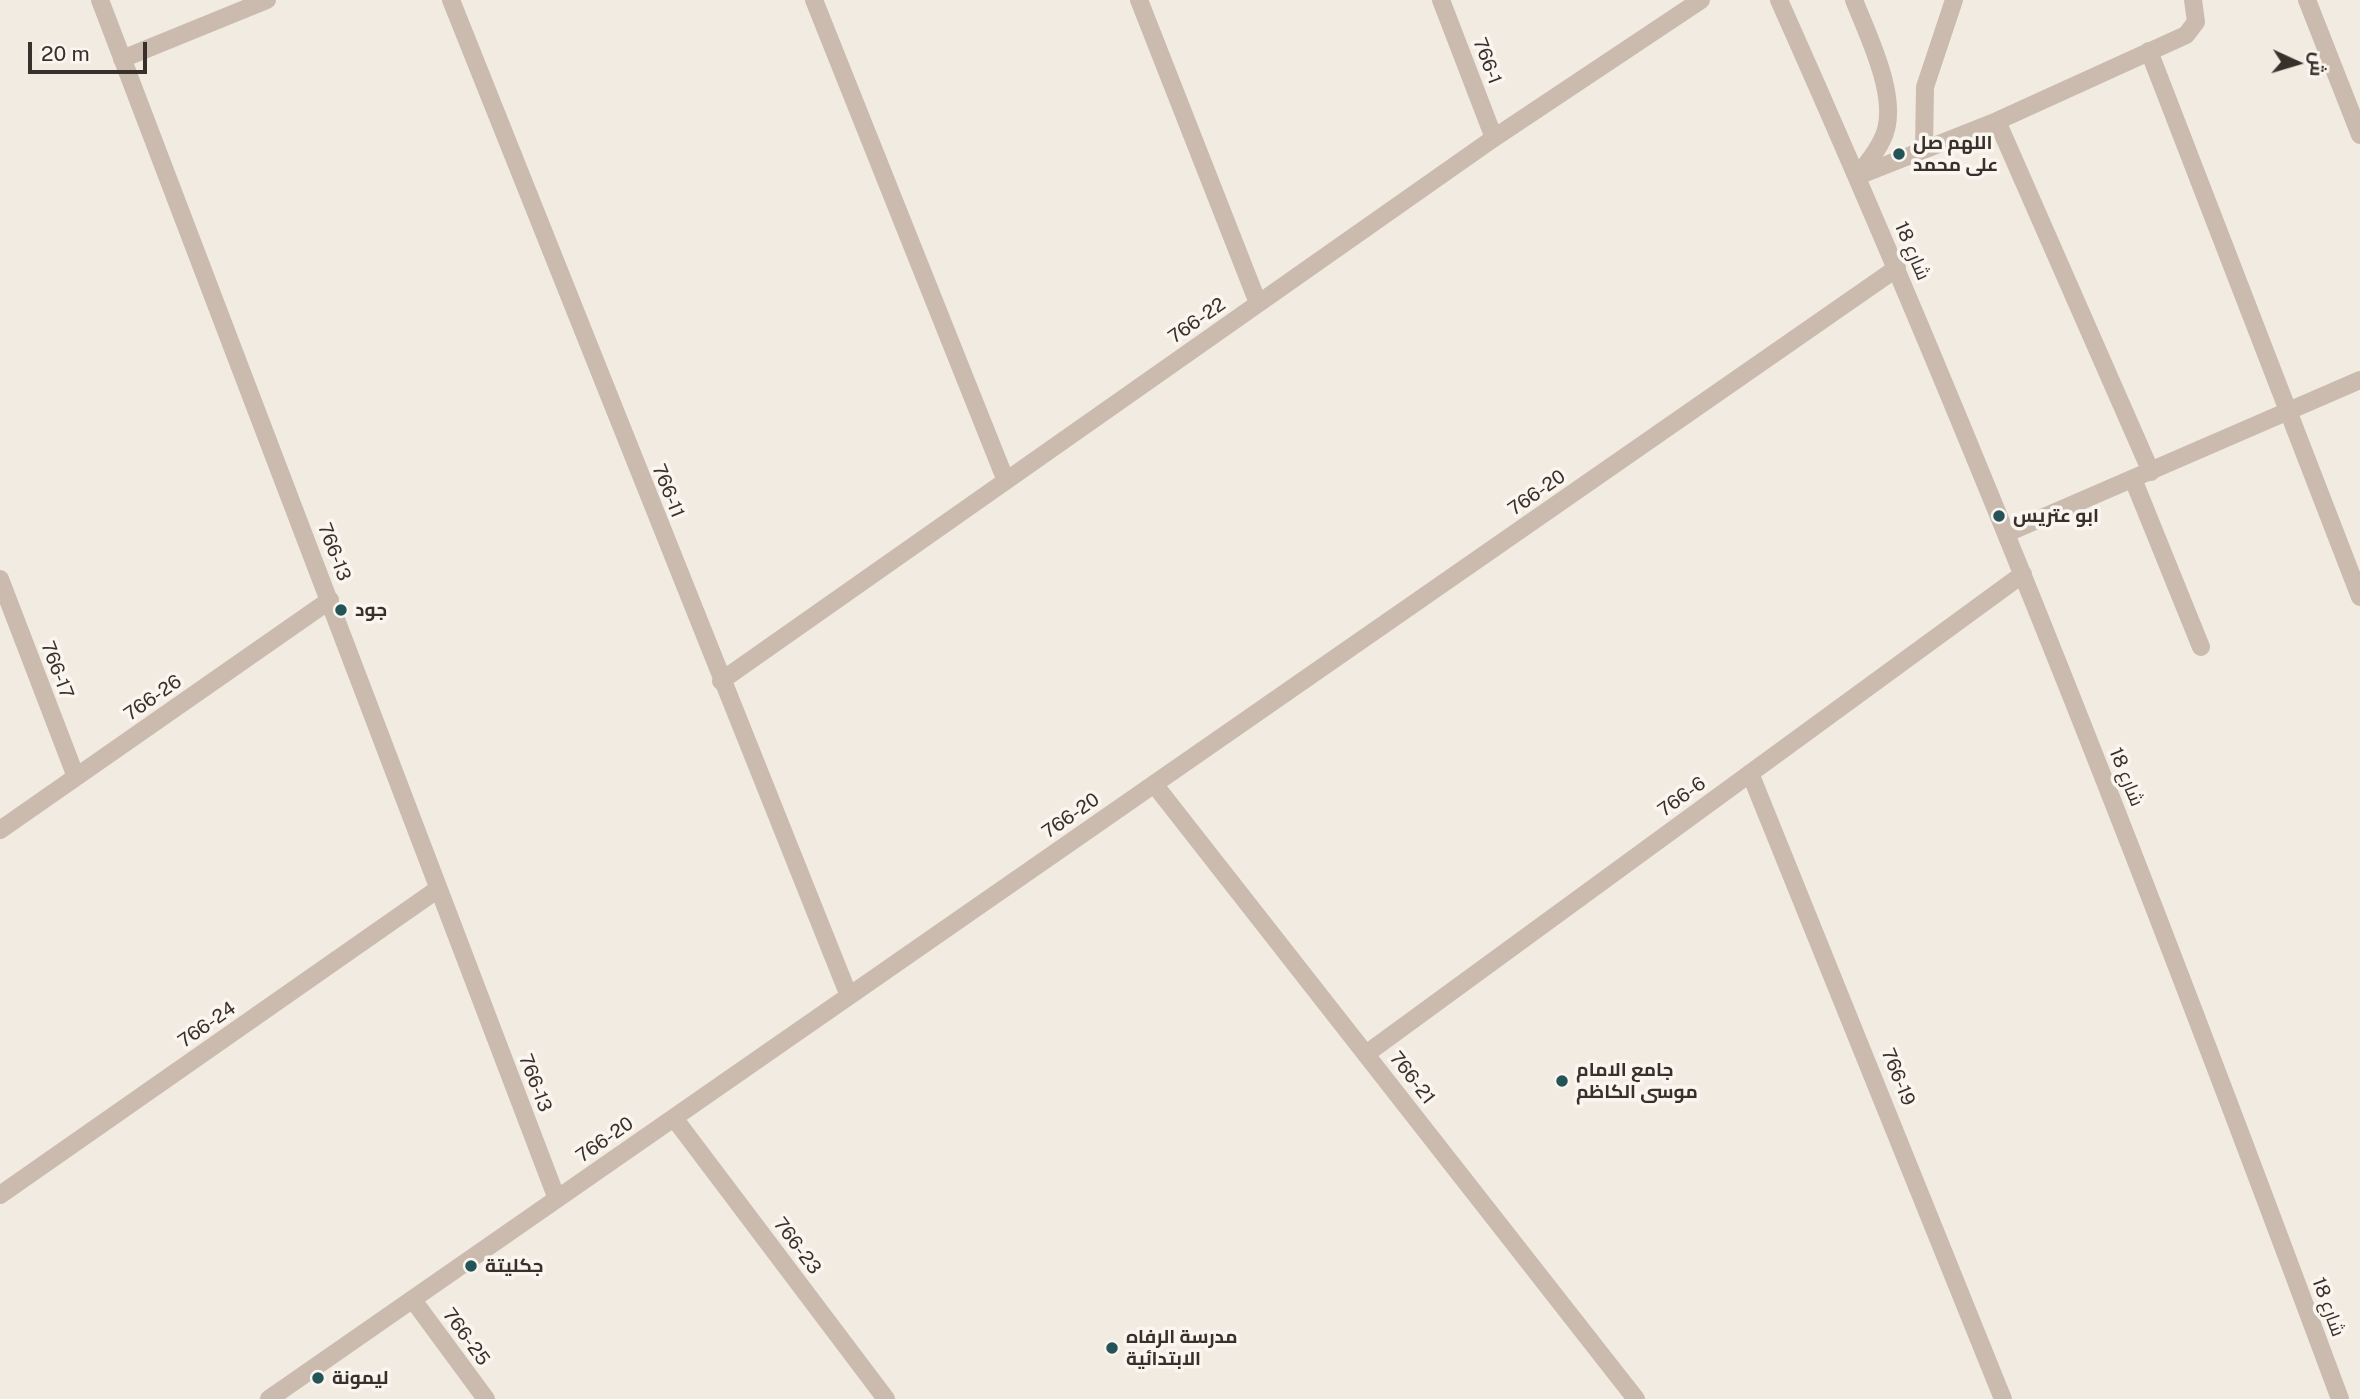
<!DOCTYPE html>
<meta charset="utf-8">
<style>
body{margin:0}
#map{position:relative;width:2360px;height:1399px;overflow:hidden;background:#f2ebe2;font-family:"Public Sans",Cairo,sans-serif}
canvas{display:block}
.north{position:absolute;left:2262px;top:28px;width:70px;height:70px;-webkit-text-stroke:5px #faf5ef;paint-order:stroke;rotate:94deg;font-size:19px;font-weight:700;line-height:28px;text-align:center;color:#39302c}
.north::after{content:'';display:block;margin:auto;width:24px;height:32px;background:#39302c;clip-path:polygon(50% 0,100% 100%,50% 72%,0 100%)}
.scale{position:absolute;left:28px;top:42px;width:119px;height:32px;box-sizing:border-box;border:4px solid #39302c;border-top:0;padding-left:9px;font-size:21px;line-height:24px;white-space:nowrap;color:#39302c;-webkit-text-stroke:5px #faf5ef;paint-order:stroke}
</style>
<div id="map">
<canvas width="2360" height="1399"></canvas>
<div class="north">ش</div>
<div class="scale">20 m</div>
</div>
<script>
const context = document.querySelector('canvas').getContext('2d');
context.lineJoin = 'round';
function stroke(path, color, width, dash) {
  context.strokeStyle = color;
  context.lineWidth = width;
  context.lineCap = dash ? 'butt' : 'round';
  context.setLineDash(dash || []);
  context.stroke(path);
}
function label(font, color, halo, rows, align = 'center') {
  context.font = font + ' "Public Sans",Cairo,sans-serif';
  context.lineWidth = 7;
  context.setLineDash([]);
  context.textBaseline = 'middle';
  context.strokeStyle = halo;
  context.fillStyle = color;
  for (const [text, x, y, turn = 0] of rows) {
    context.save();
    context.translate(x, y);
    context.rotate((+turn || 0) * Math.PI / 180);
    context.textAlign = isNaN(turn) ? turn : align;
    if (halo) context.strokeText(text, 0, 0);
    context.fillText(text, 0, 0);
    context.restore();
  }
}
stroke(new Path2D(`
 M100,0L557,1199
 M451,0L849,996
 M814,0L1006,481
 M1139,0L1258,303
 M1441,0L1494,138
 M2307,0L2360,135
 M2149,51L2360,597
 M122,59L267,0
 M1997,121L2151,472
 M1924,150L1925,87L1954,0
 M1858,176L1997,121L2186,35L2196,22L2193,0
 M2133,479L2201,647
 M2007,533L2360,380
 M0,579L76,777
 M721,681L1494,138L1701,0
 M1750,773L2003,1399
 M1154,784L1636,1399
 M0,830L330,600
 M1366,1054L2023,574
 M674,1118L886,1399
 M0,1195L438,889
 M413,1300L486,1399
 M269,1399L1897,268`), '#cabbae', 18);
stroke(new Path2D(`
 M1779,0C1984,459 2165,928 2340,1399
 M1854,0C1868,36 1902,102 1882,140C1876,153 1866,164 1858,176`), '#cabbae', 18);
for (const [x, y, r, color] of [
 [1899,154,7,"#245458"],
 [1999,516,7,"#245458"],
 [341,610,7,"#245458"],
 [1562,1081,7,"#245458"],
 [471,1266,7,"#245458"],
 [1112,1348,7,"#245458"],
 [318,1378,7,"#245458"]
]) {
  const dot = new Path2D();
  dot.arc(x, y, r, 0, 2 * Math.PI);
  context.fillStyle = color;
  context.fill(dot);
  stroke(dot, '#faf5ef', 2.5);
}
label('19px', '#39302c', '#faf5ef', [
 ["766-1",1487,61,69],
 ["شارع 18",1912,251,67],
 ["766-22",1197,321,-35],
 ["766-11",668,491,68],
 ["766-20",1537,493,-35],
 ["766-13",334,552,69],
 ["766-17",57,670,69],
 ["766-26",153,698,-35],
 ["شارع 18",2126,777,68],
 ["766-6",1682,797,-36],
 ["766-20",1071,816,-35],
 ["766-24",207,1025,-35],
 ["766-19",1898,1077,68],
 ["766-21",1412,1078,52],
 ["766-13",535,1083,69],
 ["766-20",605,1140,-35],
 ["766-23",797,1246,53],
 ["شارع 18",2328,1307,70],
 ["766-25",466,1337,54]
]);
label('bold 19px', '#39302c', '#faf5ef', [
 ["اللهم صل",1913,143],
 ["على محمد",1913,165],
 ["ابو عتريس",2013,516],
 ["جود",355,610],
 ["جامع الامام",1576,1070],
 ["موسى الكاظم",1576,1092],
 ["جكليتة",485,1266],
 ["مدرسة الرفاه",1126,1337],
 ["الابتدائية",1126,1359],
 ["ليمونة",332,1378]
], 'left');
</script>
